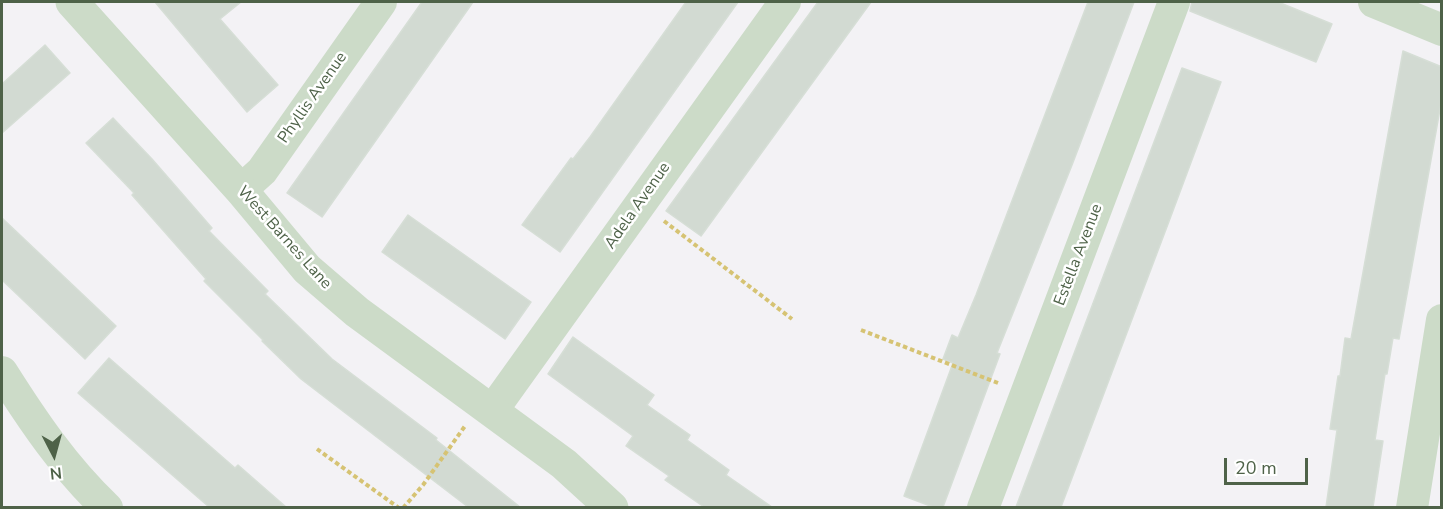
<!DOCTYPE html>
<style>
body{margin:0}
#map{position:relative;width:1443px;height:509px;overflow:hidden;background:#f3f2f5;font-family:"Nunito Sans",sans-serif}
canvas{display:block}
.frame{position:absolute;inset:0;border:3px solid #4e6248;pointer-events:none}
.north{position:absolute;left:24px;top:425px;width:60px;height:60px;-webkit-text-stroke:4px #fff;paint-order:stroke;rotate:174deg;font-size:16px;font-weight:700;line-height:24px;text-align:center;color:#4e6248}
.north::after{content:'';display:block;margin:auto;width:21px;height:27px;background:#4e6248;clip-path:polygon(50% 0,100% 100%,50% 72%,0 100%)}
.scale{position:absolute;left:1224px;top:458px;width:84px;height:27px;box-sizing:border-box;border:3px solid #4e6248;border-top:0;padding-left:8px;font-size:18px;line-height:21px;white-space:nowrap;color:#4e6248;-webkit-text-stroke:4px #fff;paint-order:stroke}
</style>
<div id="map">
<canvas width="1443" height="509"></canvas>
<div class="frame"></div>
<div class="north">N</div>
<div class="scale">20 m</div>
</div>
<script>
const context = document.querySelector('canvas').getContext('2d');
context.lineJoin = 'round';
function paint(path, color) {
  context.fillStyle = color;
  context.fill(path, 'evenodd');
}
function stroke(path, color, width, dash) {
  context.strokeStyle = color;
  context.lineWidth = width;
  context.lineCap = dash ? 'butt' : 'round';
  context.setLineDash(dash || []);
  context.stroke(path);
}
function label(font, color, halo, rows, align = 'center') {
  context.font = font + ' "Nunito Sans",sans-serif';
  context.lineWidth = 5;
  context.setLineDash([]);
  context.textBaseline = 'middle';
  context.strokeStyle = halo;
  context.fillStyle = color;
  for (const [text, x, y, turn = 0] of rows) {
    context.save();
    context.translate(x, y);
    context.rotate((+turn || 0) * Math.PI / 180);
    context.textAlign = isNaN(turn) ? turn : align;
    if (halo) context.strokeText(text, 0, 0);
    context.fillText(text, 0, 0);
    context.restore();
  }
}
const building = new Path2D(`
 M155,2H241L220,19L278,85L247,112Z
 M422,2H473L322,217L287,193Z
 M686,2H738L560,252L522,225L571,158L573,159L590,137Z
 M818,2H871L701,236L666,211Z
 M1088,2H1134L1072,165L997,353L1000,354L943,507H933L904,496L953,363L943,359L952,335L958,338L976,295Z
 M1192,2H1278L1332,24L1316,62L1190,11Z
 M45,45L70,73L2,133V84Z
 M1403,51L1442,67V98L1399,339L1393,338L1387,374H1385L1375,440L1383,441L1373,507H1326L1337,430L1330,429L1338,376H1340L1345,338L1351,339Z
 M1182,68L1221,82L1168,224L1061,507H1016Z
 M113,118L152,159L212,228L209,231L268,291L265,294L332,359L437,438L436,440L520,507H468L301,379L262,341L263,340L204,281L206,279L132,195L134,193L86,143Z
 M408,215L531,302L505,339L382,252Z
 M2,218L116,326L85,359L2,280Z
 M573,337L654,395L647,405L690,435L687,440L729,470L726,475L772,507H704L665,480L669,476L626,446L633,436L548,374Z
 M109,358L235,468L238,465L286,507H209L78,393Z`);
paint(building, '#d2dad2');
stroke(building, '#d6ded6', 1.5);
stroke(new Path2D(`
 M664,221L792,319
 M861,330L998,383
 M317,449L399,508
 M403,508L423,485L465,426`), '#d6c373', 4, [4.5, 3]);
stroke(new Path2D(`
 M1374,2L1442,30
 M241,190L262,171L381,2
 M2,372C33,421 64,467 107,508
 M492,411L785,2
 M983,508L1174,2
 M1412,508L1442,320`), '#ccdbc8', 32);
stroke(new Path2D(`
 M72,2L241,190L307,269L357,312L564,464L612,508`), '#ccdbc8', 33);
label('16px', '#4e6248', '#fff', [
 ["Phyllis Avenue",313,98,-55],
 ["Adela Avenue",638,206,-55],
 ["West Barnes Lane",284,238,48],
 ["Estella Avenue",1079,255,-69]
]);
</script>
